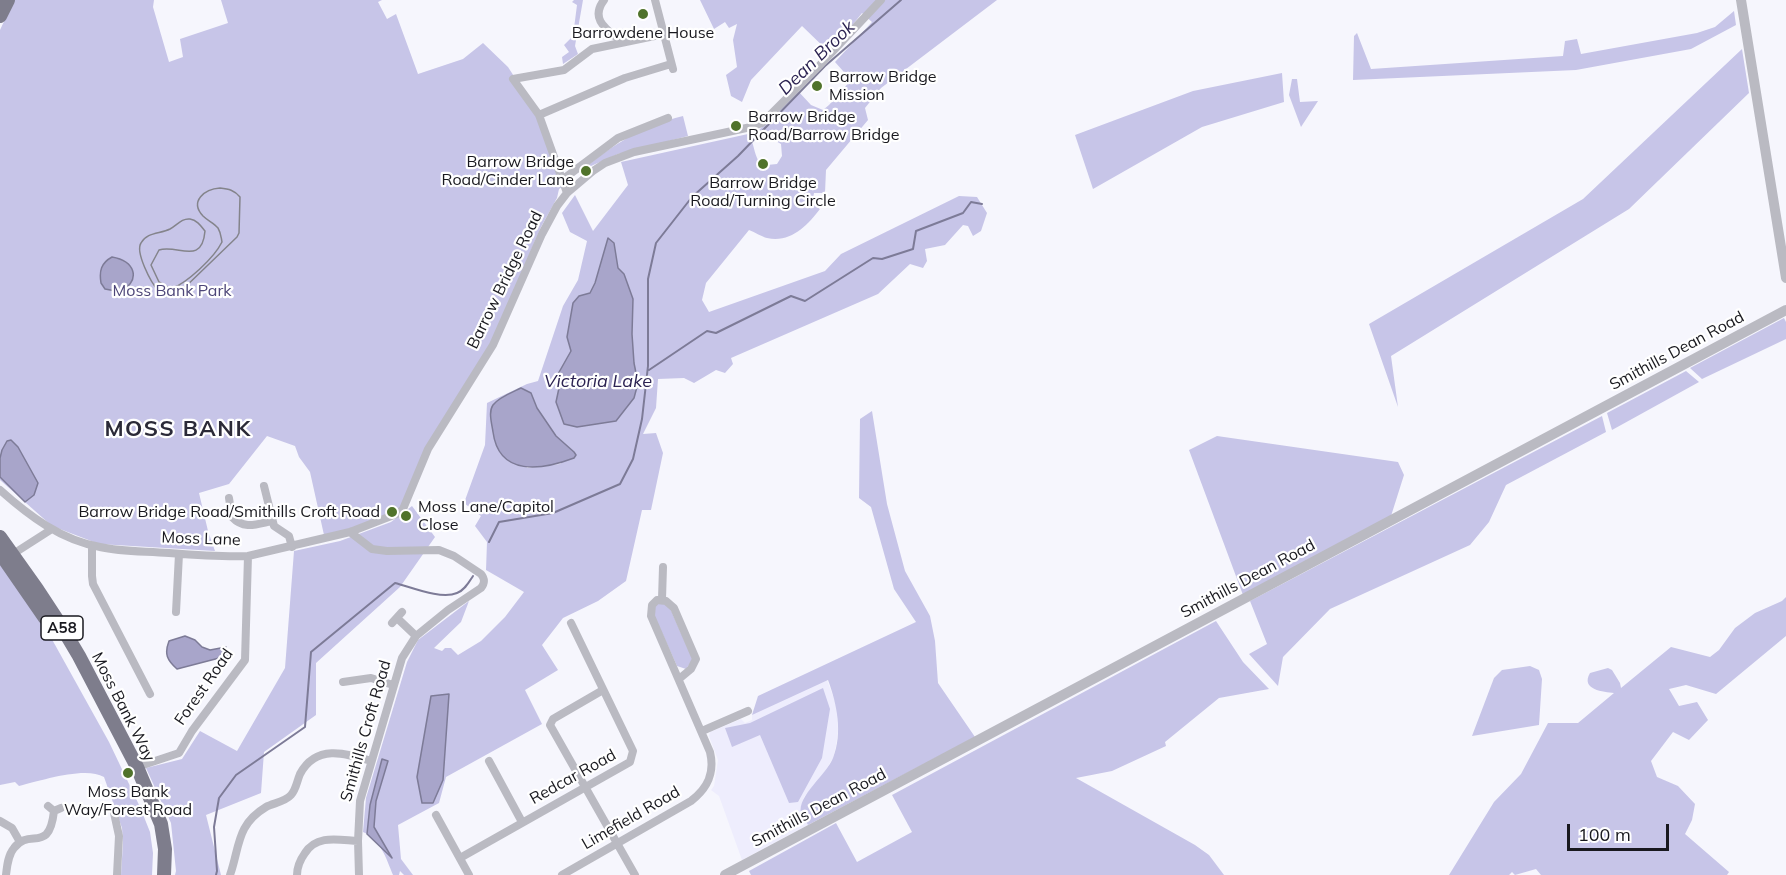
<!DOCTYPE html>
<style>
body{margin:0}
#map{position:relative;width:1786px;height:875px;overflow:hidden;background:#f6f6fd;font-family:Mulish,sans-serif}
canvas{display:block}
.scale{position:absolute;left:1567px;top:824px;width:102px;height:27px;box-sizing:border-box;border:3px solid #19191f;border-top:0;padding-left:8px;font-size:18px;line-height:21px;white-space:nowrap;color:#19191f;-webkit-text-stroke:4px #fff;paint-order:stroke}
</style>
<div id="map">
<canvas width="1786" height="875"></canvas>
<div class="scale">100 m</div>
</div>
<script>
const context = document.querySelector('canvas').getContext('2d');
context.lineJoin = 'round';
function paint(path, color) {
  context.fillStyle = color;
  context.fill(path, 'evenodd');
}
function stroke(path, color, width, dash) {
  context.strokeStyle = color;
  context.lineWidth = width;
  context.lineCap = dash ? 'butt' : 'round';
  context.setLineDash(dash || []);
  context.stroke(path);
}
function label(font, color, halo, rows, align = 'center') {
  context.font = font + ' Mulish,sans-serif';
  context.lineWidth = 4.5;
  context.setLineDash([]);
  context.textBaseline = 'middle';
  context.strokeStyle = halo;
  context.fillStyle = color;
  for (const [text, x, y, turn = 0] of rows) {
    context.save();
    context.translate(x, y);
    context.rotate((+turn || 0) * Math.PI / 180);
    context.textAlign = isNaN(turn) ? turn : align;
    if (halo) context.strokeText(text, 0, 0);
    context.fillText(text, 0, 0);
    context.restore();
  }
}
paint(new Path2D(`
 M827,680L837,707L838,731L836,746L833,758L824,773L804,797L802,814L808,825L742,860L719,796L711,790L714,786L718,760L709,736L710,732L741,719L745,723L752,720V715L758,711Z`), '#eeedfd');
paint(new Path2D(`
 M14,0H154L153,7L169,62L183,57L180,39L228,23L221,0H382L378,2L387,19L396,14L418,74L463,59L483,43L508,67L539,115L564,186L559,189L557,198L541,227L491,343L428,449L403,509L350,532L324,535L310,472L299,457L295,446L267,436L229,484L199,493L208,531L215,551L99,544L52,526L0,480V30Z
 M574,0H583L575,46L578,54L563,64L562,57L569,52L564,45L573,36L577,5L572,2Z
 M700,0H997L881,88L865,108L868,120L826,170L825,193H814L812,203L820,209C807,226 791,243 767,238C762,237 755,232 749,230L706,283L702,300L709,312L825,271L841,254L959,196L977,197L987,213L981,231L973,236L968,226L963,225L945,245L925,249L927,261L923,268L910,264L878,294L731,358L733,364L725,373L716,370L694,383L684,378L658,379L656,408L643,434L656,433L663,453L651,510H642L626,581L598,601L563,618L542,645L558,670L525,690L542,724L446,777L439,803L398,825L401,859L413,875H404L400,871L399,875H393C386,858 381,840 363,832L366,798L407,662L418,640L469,601L461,622L434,648L442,651L445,648H451L458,655L481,641L505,617L524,592L486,570L487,542L475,526L481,516L464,503L485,445L487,403L527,384L538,381L563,306L578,280L587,241L570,232L562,213L575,195L593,231L628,185L621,162L748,134C755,145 753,151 759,162L767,165L777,164L782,156L781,144C773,139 766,137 759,130L798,91L811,105L823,110L829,105L851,80L835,62L872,22L862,13L830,53L802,26L751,80L742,102L731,96L726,75L737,67L733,40L737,24L729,28L725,22L714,29ZM608,238L614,243L618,268L624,274L633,299L632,334L634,363L638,383L624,410L616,421L556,402L559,388L558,374L571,351L567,337L573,304L579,296L590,294L595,283ZM521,388C538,410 551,436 574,452L560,464L527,468L497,401Z
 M1734,11L1736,25L1691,49L1576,70L1353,80L1354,36L1357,33L1371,69L1563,56L1565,41L1577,39L1581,54L1697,33L1715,27Z
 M1742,49L1749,93L1629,209L1391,356L1398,407L1369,324L1583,199Z
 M1282,73L1284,102L1202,127L1093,189L1075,135L1193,91Z
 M1292,79H1297L1300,102L1318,101L1301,127L1289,95Z
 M683,116L688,136L618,154L582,170C615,143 641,127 683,116Z
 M1784,318L1786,322V339L1702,379L1690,368Z
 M1686,371L1699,382L1612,430L1607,413Z
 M872,411L887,504L905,571L930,616L935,641L938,683L975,737L808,825C806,821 803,817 801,813C797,796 827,774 833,758C843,733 837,704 828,680L752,715L758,696L916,622L894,589L871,507L859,498L860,419Z
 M1602,416L1606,432L1506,485L1489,522L1470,545L1330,609L1283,657L1278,686L1249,654L1267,644L1250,601Z
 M1217,436L1398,462L1404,475L1391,516L1243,595L1189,450Z
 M412,506L435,537L400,587L316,663V715L264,752L261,793L206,815L221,875H175L176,871L171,823L146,768L182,759L200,731L237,751L285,668L294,551L340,541L391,522Z
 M0,563L49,634L109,742L140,807L150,832L153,853L152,875H121L123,842L122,828L104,777C85,766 40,781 19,786L15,782L0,785Z
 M1786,597V636L1716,694L1686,685L1669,689L1679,706L1697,702L1708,720L1689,740L1673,732L1651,761L1657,777L1678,786L1695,804L1692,820L1685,834L1729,872L1727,875H1541L1536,869L1515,875L1512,872L1509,875H1449L1494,802L1521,774L1548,723H1578L1614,693C1604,692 1580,690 1590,673L1608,668L1612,670L1620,683L1621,688L1671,647L1710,657L1719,650L1735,628L1755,613L1782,601Z
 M663,603L670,608L692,658V661L686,669L677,666L654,615V608L657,604Z
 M1216,621L1243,662L1269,689L1219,698L1165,742L1166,746L1112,771L1076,778L1195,845L1209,855L1224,875H751L749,871L836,823L857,862L912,832L892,795Z
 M1530,666L1539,670L1542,679L1539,725L1472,736L1494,678L1502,670Z
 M823,688L830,709L822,758L798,802L789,803L760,735L732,747L725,728L750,723Z`), '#c7c5e8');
const water = new Path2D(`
 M608,238L614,243L618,268L624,274L633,299L632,334L634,363L638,383L634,398L616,421L577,427L564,424L556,402L559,388L558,374L571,351L567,337L573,303L579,296L590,293L595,283Z
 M112,257C134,261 142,278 121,292L105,289L101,283C99,271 101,263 112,257Z
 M521,388L531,393L537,408L556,436L574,452L576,455L574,458C542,470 499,477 493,432C492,424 488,412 493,405C499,397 513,392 521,388Z
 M11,440L18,447L38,483L34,495L25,502L0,477V458L2,450L7,441Z
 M185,636L195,640L202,647L210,650L226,647L227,656L177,669C167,660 164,654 169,641Z
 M449,694L443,780L433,803H422L417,777L431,696Z
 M382,759L388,761L376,801L374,827L392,858L367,834L370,805Z`);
paint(water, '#a8a5ca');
stroke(water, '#7d7b97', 1.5);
stroke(new Path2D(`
 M649,370L707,331L716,333L791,296L805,301L873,258L882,259L913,249L916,231L963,213L971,202L982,204
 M489,542L499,522L553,513L620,484L633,459L642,419L648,366V279L656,243L692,197L738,156L825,66L901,0
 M216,875L217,871L214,827L219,798L236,775L305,727L311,652L395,583C411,587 441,600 457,593C465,590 469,582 473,576`), '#7d7b97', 2);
stroke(new Path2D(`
 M604,0C589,20 608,30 622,42
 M655,0L673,69
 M539,115L625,78L671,64
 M562,180L618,138L668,118
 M567,193L539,115L513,79L564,70L592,49L664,34
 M264,486L274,526L289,536L292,547
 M0,490C29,516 61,540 100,547C122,552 146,551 169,553C195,555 222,557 248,556L350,532L399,513L403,509L428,449L493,345L542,234L557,206L567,193L593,171L605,163L634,152L751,127L762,123L819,66L881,0
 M229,498L232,517C244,530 257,524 272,521
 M350,532L372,549L387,551L439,550L454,556L481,574C485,579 485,583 481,588L448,610L416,636L402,658L360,801L358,841L359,875
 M92,546V576L93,584L150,694
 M13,554L52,529
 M662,599L663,567
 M176,612L179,554
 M397,618L416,636
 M392,623L402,612
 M343,682L371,678L393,685
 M603,690L553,719L550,725L635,875
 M702,731L748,711
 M489,761L522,822
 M137,767L179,753L192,731L245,660L248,556
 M48,806L54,811L61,808
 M114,813L119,836L117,875
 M436,815L469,875
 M0,821L12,828L20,842
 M460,858L630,762L633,751L571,623
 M6,875C7,866 8,855 14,848C30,827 49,855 54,811
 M230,875C240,847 236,825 266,807C273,803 285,802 291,795C296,790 297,781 300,774C316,744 345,753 371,761
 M297,875C297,867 300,860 305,853C317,834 339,840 358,841
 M562,875L691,801C708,788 715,773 710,752L651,616L652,605L657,600L666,601L674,608L696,659L691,669L679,679`), '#babac2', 8);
stroke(new Path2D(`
 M1741,0L1786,278
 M725,875L1786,310`), '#babac2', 10);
stroke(new Path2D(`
 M0,16L8,0
 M0,537L37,589L60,624L79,656L137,767L161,824L165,849L164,875
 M0,553L45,618`), '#7e7d8c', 14);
stroke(new Path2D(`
 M220,188C229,189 234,190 240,197L239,233L237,237L180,292L170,297C166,295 161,294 158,290C151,283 135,252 141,243C147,232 160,234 170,229C177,225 182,218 190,219C197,220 201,226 205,231C202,266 178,244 159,250L151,265L159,282L171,289C187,283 214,258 222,242C221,237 221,233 218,228C214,223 208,221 203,216C189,201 205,189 220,188Z`), '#84848b', 1.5);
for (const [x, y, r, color] of [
 [643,14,6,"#50732b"],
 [817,86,6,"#50732b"],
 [736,126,6,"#50732b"],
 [763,164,6,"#50732b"],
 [586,171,6,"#50732b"],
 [392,512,6,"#50732b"],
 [406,516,6,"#50732b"],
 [128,773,6,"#50732b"]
]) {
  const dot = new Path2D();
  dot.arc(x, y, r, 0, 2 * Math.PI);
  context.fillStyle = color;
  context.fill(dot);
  stroke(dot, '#fff', 2);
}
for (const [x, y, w] of [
 [62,628,42]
]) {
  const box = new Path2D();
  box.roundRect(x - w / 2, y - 12, w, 24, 4.5);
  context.fillStyle = '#fff';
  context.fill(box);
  stroke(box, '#19191f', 1.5);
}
label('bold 15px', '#19191f', null, [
 ["A58",62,628]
]);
label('16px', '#19191f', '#fff', [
 ["Barrowdene House",643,33],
 ["Barrow Bridge",829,77,"left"],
 ["Mission",829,95,"left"],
 ["Barrow Bridge",748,117,"left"],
 ["Road/Barrow Bridge",748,135,"left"],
 ["Barrow Bridge",574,162,"right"],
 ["Road/Cinder Lane",574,180,"right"],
 ["Barrow Bridge",763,183],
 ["Road/Turning Circle",763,201],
 ["Moss Lane/Capitol",418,507,"left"],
 ["Close",418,525,"left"],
 ["Barrow Bridge Road/Smithills Croft Road",380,512,"right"],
 ["Moss Bank",128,792],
 ["Way/Forest Road",128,810]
]);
label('16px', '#19191f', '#fff', [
 ["Barrow Bridge Road",505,280,-64],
 ["Smithills Dean Road",1677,351,-28],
 ["Moss Lane",201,539,2],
 ["Smithills Dean Road",1248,579,-28],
 ["Forest Road",204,687,-55],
 ["Moss Bank Way",123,707,63],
 ["Smithills Croft Road",366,731,-74],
 ["Redcar Road",573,777,-29],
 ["Smithills Dean Road",819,808,-28],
 ["Limefield Road",631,818,-30]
]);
label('16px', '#4d4678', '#fff', [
 ["Moss Bank Park",172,291]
]);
label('italic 18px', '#2c2352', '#fff', [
 ["Dean Brook",817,58,-44],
 ["Victoria Lake",598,382]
]);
context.letterSpacing = '1.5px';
label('bold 22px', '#2b2a38', '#fff', [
 ["MOSS BANK",178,429]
]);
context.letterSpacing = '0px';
</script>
